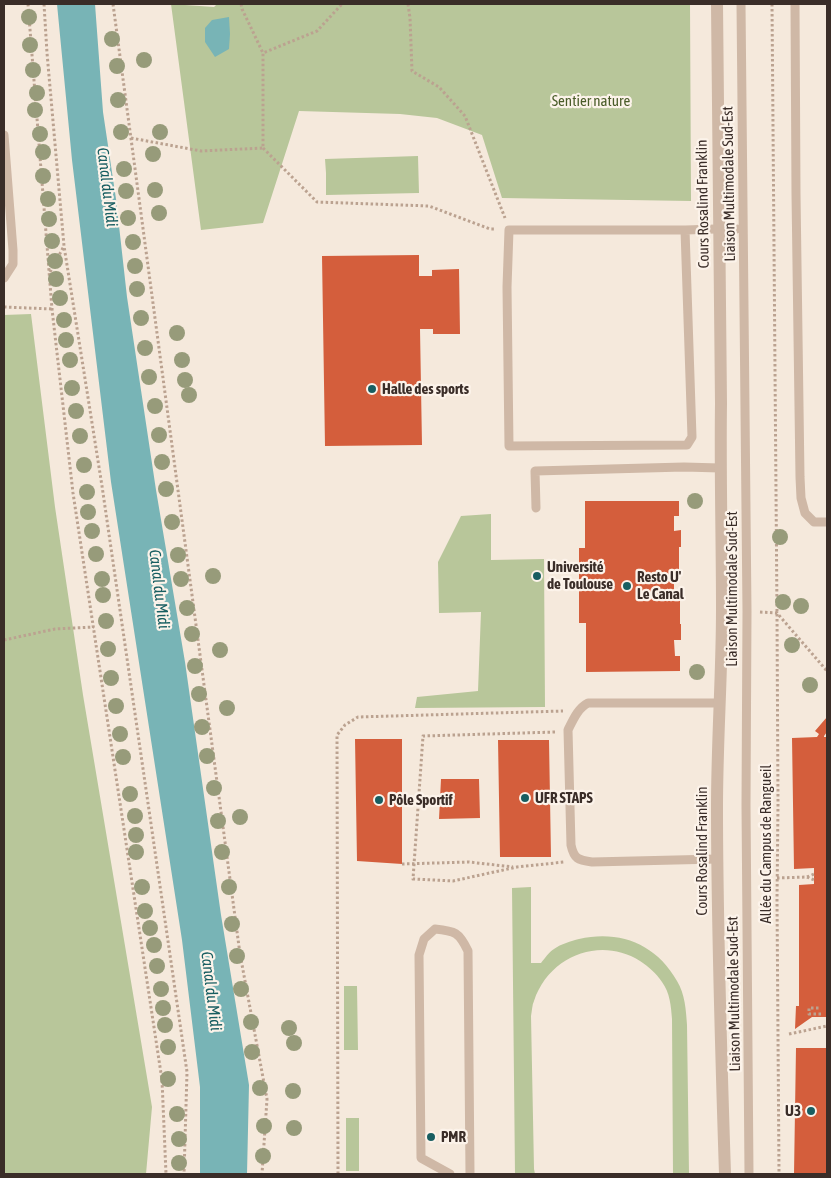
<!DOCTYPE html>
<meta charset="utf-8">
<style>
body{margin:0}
#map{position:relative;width:831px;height:1178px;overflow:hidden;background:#f5e9dc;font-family:"Asap Condensed",sans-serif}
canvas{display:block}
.frame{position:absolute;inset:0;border:5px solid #3a2d28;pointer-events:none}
</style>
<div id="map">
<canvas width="831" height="1178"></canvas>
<div class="frame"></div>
</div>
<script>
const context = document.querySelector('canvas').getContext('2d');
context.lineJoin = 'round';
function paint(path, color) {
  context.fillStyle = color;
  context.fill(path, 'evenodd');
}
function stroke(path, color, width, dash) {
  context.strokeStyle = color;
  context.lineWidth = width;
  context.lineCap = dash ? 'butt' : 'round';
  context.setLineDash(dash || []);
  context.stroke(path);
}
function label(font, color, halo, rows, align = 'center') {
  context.font = font + ' "Asap Condensed",sans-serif';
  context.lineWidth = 4.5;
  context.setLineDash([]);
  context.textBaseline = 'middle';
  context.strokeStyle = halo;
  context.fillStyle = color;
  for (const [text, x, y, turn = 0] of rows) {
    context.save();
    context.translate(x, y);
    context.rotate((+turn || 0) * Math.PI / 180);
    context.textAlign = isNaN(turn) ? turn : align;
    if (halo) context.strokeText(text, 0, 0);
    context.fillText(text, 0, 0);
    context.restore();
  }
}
paint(new Path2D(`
 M171,4H184L185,5L214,7L217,4H690L691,201L502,198L482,135L437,118L400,114L299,111L263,223L201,230Z
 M418,156L419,193L326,195V173L325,159Z
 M31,314L55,507L83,695L152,1107L146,1174H4V315Z
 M491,514V560L544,559L545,707L415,708L417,697L478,691L481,612L439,613L438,562L461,516Z
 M531,887V963H541C545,958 549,952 554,949C561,944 571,941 579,939C620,930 656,944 677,981C685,994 686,1010 687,1025L689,1174H673L672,1019C671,1006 670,993 662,982C656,973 649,967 640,961C600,936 549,956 534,1001C532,1005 532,1011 531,1016L534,1169L535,1174H515L512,888Z
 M344,986H357L358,1050H344Z
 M346,1118H359V1171H346Z`), '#b8c69a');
paint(new Path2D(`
 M57,4H95L103,112L116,199L127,297L156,490L185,662L221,915L249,1085L247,1174H200V1087L182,940L111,482L72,160Z
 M229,17L230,34L229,49L215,57L205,42V28L212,20Z`), '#78b4b6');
paint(new Path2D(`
 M419,255V276H432V270L459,269L460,334H433V329H420L422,445L325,446L322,256Z
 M585,501H679V516H674V531L681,530V547H679V578H674V594H680V624H681V640H674L675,656H680V671L586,672V623H579V548H585Z
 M827,717V732L824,736V737H827V1017H812L795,1029L796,1006H799V885L814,884V868L794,869L792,738L817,737L819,734L815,731Z
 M355,739H402V864L357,861Z
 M498,740H549L551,857H500Z
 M441,779H479L480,818L439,819Z
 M796,1048H827V1174H794Z`), '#d45e3c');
stroke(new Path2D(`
 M28,4L52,309L73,493L162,1080L166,1174
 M44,4L47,53L64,246L102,486L187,1072L184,1174
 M113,4L240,954L267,1099L262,1174
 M241,4L242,9L263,53
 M408,4L410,18L412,71L439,87L465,116L505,218
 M772,4L777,613L778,804L777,899L779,1174
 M131,138L201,151L263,148V53L317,31L342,4
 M263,148L317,202L429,206L490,229H496
 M50,272L64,246
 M4,307L52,309
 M760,612L777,613L827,671
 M4,640L55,629L94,627
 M555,732L423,736L413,879L453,881L517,867L564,862
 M402,864L469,862L513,867
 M807,877L814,874
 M777,878L807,877L814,880
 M821,1014H809V1008H821
 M789,1034L827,1026
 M338,1174L337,735L345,725L358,717L563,711`), '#bba290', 3, [2.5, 2.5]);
stroke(new Path2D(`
 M741,4L747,611L746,805L749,1174
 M795,4L796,194L800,477L801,498L805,513L814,522H827
 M4,135L13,250V264L4,278
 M685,230L692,437L687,445L509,446L507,287L509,230H685C702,230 719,228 737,229
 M536,508L535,471L684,467L720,468
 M717,859L592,862C578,860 574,859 571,845L568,730C573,720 578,708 588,703H720
 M450,1174L421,1158L419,955L424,939L435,929C455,931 459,932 468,951L470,1174`), '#cfb8a6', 9);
stroke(new Path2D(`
 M717,4L721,404C720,473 722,541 722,609C722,675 717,741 717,807C717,929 721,1052 725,1174`), '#cfb8a6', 12);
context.fillStyle = '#979b7a';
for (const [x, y] of [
 [29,17],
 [112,39],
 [30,45],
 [144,60],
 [117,66],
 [33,70],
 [37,93],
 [118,100],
 [35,110],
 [121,132],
 [160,132],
 [40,134],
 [43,152],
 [153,154],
 [124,169],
 [43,176],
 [155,190],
 [126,191],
 [48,199],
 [159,213],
 [128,218],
 [49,219],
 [52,241],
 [133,242],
 [55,261],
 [135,266],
 [56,279],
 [137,289],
 [60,298],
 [141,318],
 [64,320],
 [177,333],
 [66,340],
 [145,348],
 [70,360],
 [182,360],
 [149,377],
 [185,380],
 [72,388],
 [189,395],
 [155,406],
 [76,411],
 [159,435],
 [80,436],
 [162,462],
 [84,465],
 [166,489],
 [87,492],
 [695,501],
 [88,512],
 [172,522],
 [92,531],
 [780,537],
 [96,554],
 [178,555],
 [213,576],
 [102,579],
 [181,579],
 [103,595],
 [783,602],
 [801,606],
 [187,608],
 [106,621],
 [192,634],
 [792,645],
 [108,649],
 [220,650],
 [195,666],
 [697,672],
 [111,678],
 [810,685],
 [199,694],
 [116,706],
 [227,708],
 [202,727],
 [120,734],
 [207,756],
 [123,757],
 [214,788],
 [130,794],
 [135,816],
 [240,817],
 [218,821],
 [136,835],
 [136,852],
 [222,852],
 [142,887],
 [229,887],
 [145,911],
 [232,924],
 [150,928],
 [154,945],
 [237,956],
 [157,966],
 [161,989],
 [241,989],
 [163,1008],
 [251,1022],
 [165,1025],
 [289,1028],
 [294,1043],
 [168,1047],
 [252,1052],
 [168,1079],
 [260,1088],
 [293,1091],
 [177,1114],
 [264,1126],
 [294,1128],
 [179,1139],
 [263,1156],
 [179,1163]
]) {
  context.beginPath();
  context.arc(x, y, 8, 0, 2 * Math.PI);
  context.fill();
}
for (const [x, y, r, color] of [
 [372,389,5,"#185e61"],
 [537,576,5,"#185e61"],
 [627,586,5,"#185e61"],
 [525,798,5,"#185e61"],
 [379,800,5,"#185e61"],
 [811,1111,5,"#185e61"],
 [431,1137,5,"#185e61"]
]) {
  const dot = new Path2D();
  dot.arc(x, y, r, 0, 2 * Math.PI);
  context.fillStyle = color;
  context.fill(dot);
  stroke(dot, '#fcf3ea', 2);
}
label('15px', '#4a5c29', '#fcf3ea', [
 ["Sentier nature",591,101]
]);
label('15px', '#3a2d28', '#fcf3ea', [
 ["Liaison Multimodale Sud-Est",729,184,-91],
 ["Cours Rosalind Franklin",703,204,-91],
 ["Liaison Multimodale Sud-Est",732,589,-90],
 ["Allée du Campus de Rangueil",766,844,-90],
 ["Cours Rosalind Franklin",702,851,-90],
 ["Liaison Multimodale Sud-Est",734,994,-91]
]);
label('bold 15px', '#3a2d28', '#fcf3ea', [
 ["Halle des sports",382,389],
 ["Université",547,567],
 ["de Toulouse",547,584],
 ["Resto U'",637,577],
 ["Le Canal",637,594],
 ["UFR STAPS",535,798],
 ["Pôle Sportif",389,800],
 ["U3",801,1111,"right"],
 ["PMR",441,1137]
], 'left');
label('italic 16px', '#185e61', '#fcf3ea', [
 ["Canal du Midi",107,187,83],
 ["Canal du Midi",159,589,83],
 ["Canal du Midi",211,991,83]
]);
</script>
